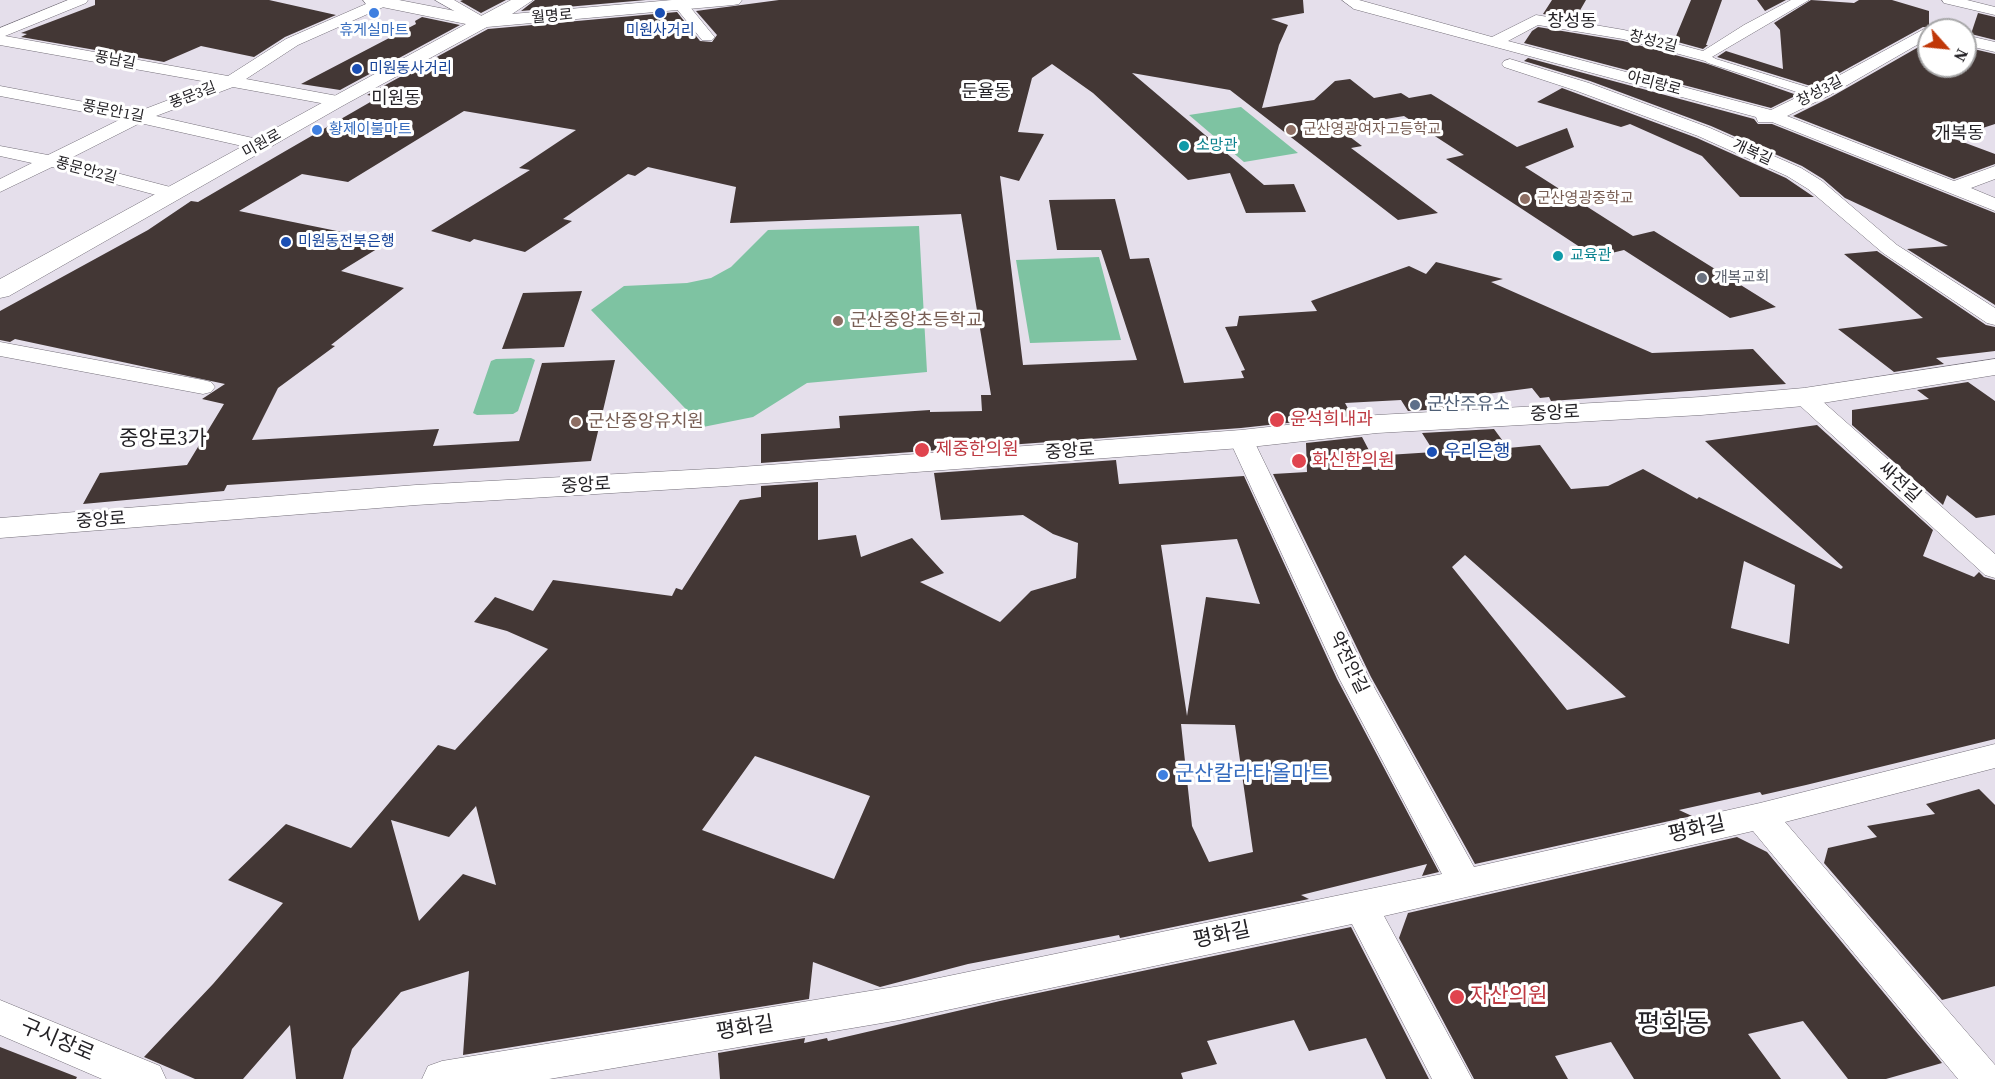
<!DOCTYPE html>
<meta charset="utf-8">
<style>
body{margin:0}
#map{position:relative;width:1995px;height:1079px;overflow:hidden;background:#e5dfeb;font-family:"Source Serif 4",serif}
canvas{display:block}
.north{position:absolute;left:1917px;top:18px;width:60px;height:60px;box-sizing:border-box;background:#fff;border:2px solid #a7a7a8;border-radius:50%;rotate:117deg;font-size:16px;font-weight:700;line-height:24px;text-align:center;color:#242226}
.north::after{content:'';display:block;margin:auto;width:21px;height:27px;background:#c03808;clip-path:polygon(50% 0,100% 100%,50% 72%,0 100%)}
</style>
<div id="map">
<canvas width="1995" height="1079"></canvas>
<div class="north">N</div>
</div>
<script>
const context = document.querySelector('canvas').getContext('2d');
context.lineJoin = 'round';
function paint(path, color) {
  context.fillStyle = color;
  context.fill(path, 'evenodd');
}
function stroke(path, color, width, dash) {
  context.strokeStyle = color;
  context.lineWidth = width;
  context.lineCap = dash ? 'butt' : 'round';
  context.setLineDash(dash || []);
  context.stroke(path);
}
function label(font, color, halo, rows, align = 'center') {
  context.font = font + ' "Source Serif 4","Noto Sans KR",serif';
  context.lineWidth = 6;
  context.setLineDash([]);
  context.textBaseline = 'middle';
  context.strokeStyle = halo;
  context.fillStyle = color;
  for (const [text, x, y, turn = 0] of rows) {
    context.save();
    context.translate(x, y);
    context.rotate((+turn || 0) * Math.PI / 180);
    context.textAlign = isNaN(turn) ? turn : align;
    if (halo) context.strokeText(text, 0, 0);
    context.fillText(text, 0, 0);
    context.restore();
  }
}
paint(new Path2D(`
 M1241,107L1298,153L1244,162L1189,115Z
 M919,226L927,372L807,383L753,417L703,427L591,310L624,286L687,283L711,278L731,267L768,230Z
 M1099,257L1121,340L1030,343L1016,260Z
 M531,358L535,360L518,411L513,414L477,415L473,413L491,361L496,359Z`), '#7ec3a2');
paint(new Path2D(`
 M95,0H269L336,15L285,37L254,57L201,46L164,62L21,37L27,34L21,33L95,5Z
 M463,0H506L481,13L460,1Z
 M535,0H646L521,11Z
 M779,0H1303L1304,13L1271,19L1288,25L1279,45L1262,108L1314,100L1335,81L1350,79L1374,98L1401,93L1409,98L1431,94L1517,147L1567,128L1574,147L1525,167L1633,236L1654,231L1776,307L1730,318L1624,250L1595,257L1446,159L1464,155L1404,116L1337,127L1362,146L1351,148L1438,213L1398,220L1230,90L1132,73L1264,185L1294,184L1306,212L1246,213L1230,173L1188,180L1093,93L1052,64L1032,78L1018,132L1044,134L1019,181L1000,176L1023,365L1137,360L1101,250H1057L1049,200L1115,199L1130,259L1149,258L1184,383L1244,378L1241,371L1245,370L1225,327L1237,326L1239,316L1317,311L1311,301L1409,266L1426,274L1436,262L1503,279L1491,282L1652,353L1753,349L1786,384L1551,401L1549,397L1540,398L1532,388L1471,396L1479,407L1408,411L1401,400L1345,403L1352,416L1241,428L761,463V434L840,428L839,416L930,410V412L982,411L981,395H991L961,214L730,223L736,187L648,167L635,176L628,174L563,219L572,221L525,252L474,239L470,242L431,231L530,170L519,168L576,130L464,111L348,182L302,174L239,211L337,231L385,244L341,271L404,288L331,345L335,346L278,388L252,440L439,429L433,446L519,441L542,363L615,360L591,461L227,485L224,491L83,504L100,473L187,465L224,404L202,399L225,384L15,339L10,342L0,340V311L148,230L191,201L198,202L282,153L379,97L367,95L488,29L677,12L700,41L712,42L717,35L696,11Z
 M1552,0H1586L1575,19L1543,14Z
 M1691,0H1722L1706,45H1708L1703,49L1674,41Z
 M1757,0H1786L1765,11Z
 M1811,0L1854,3L1859,0H1892L1929,11V25L1951,30L1923,27L1814,87L1717,57L1726,51L1783,69L1780,30L1774,23Z
 M1978,13L1995,17V40L1971,34Z
 M422,17L460,25L340,90L301,84L416,24L415,21Z
 M1538,27L1623,41L1705,63L1797,95L1771,108L1524,43L1532,31Z
 M1929,41V66H1965V47L1995,54V124L1952,138L1995,154V164L1954,179L1793,116L1831,97Z
 M1528,58L1754,119L1758,124H1772L1995,213V305L1907,249L1948,246L1845,198L1823,179L1802,166L1711,126L1590,81L1524,61Z
 M1562,88L1697,138L1786,178L1814,197H1740L1702,156L1630,124L1621,127L1537,102Z
 M1877,251L1986,325L1995,327V351L1936,358L1944,364L1894,372L1838,329L1923,318L1844,254Z
 M582,291L564,347L502,349L523,293Z
 M1968,382L1995,401V515L1976,518L1947,495L1943,505L1852,425V410L1929,399L1917,390Z
 M1817,425L1933,530L1923,556L1974,577L1979,572L1984,577L1995,580V739L1806,785L1762,795L1760,792L1679,810L1692,816L1475,864L1371,677L1273,474L1307,472L1306,443L1362,437L1372,456L1434,452L1422,433L1494,429L1508,448L1540,445L1571,489L1608,486L1643,469L1697,499L1699,497L1841,569L1843,567L1705,441ZM1465,555L1626,697L1567,710L1452,567ZM1744,561L1795,585L1789,644L1731,628Z
 M1116,460L1119,484L1244,476L1337,679L1439,872L1422,876L1427,864L1301,895L1309,899L1120,938L1119,935L968,964L880,987L813,962L809,999L463,1055L469,971L401,992L352,1049L343,1079H296L290,1025L243,1079H195L144,1057L213,984L283,903L228,880L286,824L351,848L438,745L455,750L548,649L507,631L474,622L495,597L533,611L553,580L672,596L676,588L682,590L740,500L761,497V486L818,482V540L856,535L861,557L912,538L944,573L920,582L1000,622L1031,591L1076,578L1078,543L1053,534L1023,515L941,520L934,473ZM1237,539L1260,604L1206,597L1187,716L1161,545ZM1181,724L1235,725L1253,852L1209,862L1192,826ZM755,756L870,796L834,879L702,830ZM476,806L496,885L463,874L419,921L391,820L449,837Z
 M1979,789L1995,805V986L1942,1000L1824,863L1828,848L1877,837L1867,826L1935,814L1926,804Z
 M1737,837L1767,852L1942,1063L1886,1079H1848L1803,1021L1748,1034L1781,1079H1634L1611,1042L1555,1056L1568,1079H1474L1399,938L1408,913Z
 M1351,927L1429,1079H1386L1366,1038L1309,1051L1294,1020L1207,1041L1217,1064L1181,1073L1183,1079H720L718,1053L805,1038L804,1043L827,1038L828,1041L1000,1001Z
 M0,1047L77,1077L76,1079H0Z`), '#433735');
const pedestrian = new Path2D(`
 M1705,53L1716,59L1820,91L1822,94L1820,97H1812L1708,63L1699,56Z`);
const minor = new Path2D(`
 M68,0H88L86,3L5,36L228,76L286,39L375,0H389L390,2L388,5L298,45L246,79L343,97L345,101L343,105L337,106L233,87L156,116L266,141L269,145L266,149L260,150L140,123L67,160L178,189L181,193L178,197L171,199L52,167L0,192V179L32,163L0,156V146L48,155L121,119L0,96V86L137,112L213,83L0,45V28Z
 M435,0H454L492,22L489,25H479Z
 M1342,0H1359L1492,37L1536,15L1624,30L1703,51L1744,25L1791,0H1809L1705,61L1623,39L1538,25L1508,41L1771,110L1818,87L1924,29H1934L1929,30V38L1830,95L1787,116L1954,181L1995,166V179L1971,188L1995,198V211L1772,122H1758L1756,117L1354,9Z
 M1942,0H1967L1995,7V15L1944,3Z
 M681,1L686,2L712,34L715,37L712,40H702L676,8L674,5L676,2Z
 M1965,35L1995,42V52L1965,45Z
 M1510,59L1589,83L1710,128L1801,168L1822,181L1897,245L1995,308V325L1987,323L1883,253L1808,189L1787,176L1698,136L1577,91L1504,67L1502,64L1504,61Z
 M0,342L203,380L211,382L215,387L211,392L203,394L0,356Z
 M1804,390L1812,392L1995,554V578L1985,575L1796,402L1792,397L1796,392Z
 M1241,432L1250,434L1253,439L1369,678L1474,867L1760,803L1995,744V768L1785,822L1995,1065V1079H1958L1753,831L1384,916L1472,1079H1432L1352,924L900,1020L549,1079H422L428,1066L442,1061L900,986L1442,874L1339,678L1229,439L1232,434Z
 M0,1000L160,1066L166,1079H102L0,1035Z`);
const tertiary = new Path2D(`
 M363,0H399L481,16L511,0H533L512,14L672,0H742L739,4L733,5L487,27L344,105L9,296L0,298V279L466,24L372,5L366,4Z`);
const primary = new Path2D(`
 M1995,359V375L1804,406L1701,415L1377,433L1241,448L727,486L416,505L0,538V518L416,485L727,468L1241,430L1377,415L1701,397L1804,388Z`);
stroke(pedestrian, '#75707a', 1);
stroke(minor, '#75707a', 1);
stroke(tertiary, '#75707a', 1);
stroke(primary, '#75707a', 1);
paint(pedestrian, '#fff');
paint(minor, '#fff');
paint(tertiary, '#fff');
paint(primary, '#fff');
for (const [x, y, r, color] of [
 [374,13,6,"#3f7fe0"],
 [660,13,6,"#1a4fb4"],
 [357,69,6,"#1a4fb4"],
 [317,130,6,"#3f7fe0"],
 [1291,130,6,"#8d6e63"],
 [1184,146,6,"#0f9aa8"],
 [1525,199,6,"#8d6e63"],
 [286,242,6,"#1a4fb4"],
 [1558,256,6,"#0f9aa8"],
 [1702,278,6,"#6b7280"],
 [838,321,6,"#8d6e63"],
 [1415,405,6,"#5c6f8a"],
 [1277,420,8,"#e0444e"],
 [576,422,6,"#8d6e63"],
 [922,450,8,"#e0444e"],
 [1432,452,6,"#1a4fb4"],
 [1299,461,8,"#e0444e"],
 [1163,775,6,"#3f7fe0"],
 [1457,997,8,"#e0444e"]
]) {
  const dot = new Path2D();
  dot.arc(x, y, r, 0, 2 * Math.PI);
  context.fillStyle = color;
  context.fill(dot);
  stroke(dot, '#fff', 2);
}
label('15px', '#242226', '#fff', [
 ["월명로",552,17,-5],
 ["창성2길",1653,42,14],
 ["풍남길",115,61,11],
 ["아리랑로",1654,84,15],
 ["창성3길",1820,92,-27],
 ["풍문3길",193,96,-21],
 ["풍문안1길",113,112,11],
 ["미원로",262,144,-29],
 ["개복길",1752,153,24],
 ["풍문안2길",86,171,15]
]);
label('15px', '#366cbe', '#fff', [
 ["휴게실마트",374,31],
 ["황제이불마트",329,130,"left"]
]);
label('15px', '#164399', '#fff', [
 ["미원사거리",660,31,"center"],
 ["미원동사거리",369,69],
 ["미원동전북은행",298,242]
], 'left');
label('15px', '#785e54', '#fff', [
 ["군산영광여자고등학교",1303,130],
 ["군산영광중학교",1537,199]
], 'left');
label('15px', '#0d838f', '#fff', [
 ["소망관",1196,146],
 ["교육관",1570,256]
], 'left');
label('15px', '#5b616d', '#fff', [
 ["개복교회",1714,278]
], 'left');
label('18px', '#242226', '#fff', [
 ["창성동",1572,22],
 ["둔율동",986,92],
 ["미원동",396,99],
 ["개복동",1959,134]
]);
label('18px', '#785e54', '#fff', [
 ["군산중앙초등학교",850,321],
 ["군산중앙유치원",588,422]
], 'left');
label('18px', '#4e5e75', '#fff', [
 ["군산주유소",1427,405]
], 'left');
label('18px', '#242226', '#fff', [
 ["중앙로",1555,414,-3],
 ["중앙로",1070,452,-4],
 ["싸전길",1899,483,42],
 ["중앙로",586,486,-3],
 ["중앙로",101,521,-4],
 ["약전안길",1348,663,64]
]);
label('18px', '#be3a42', '#fff', [
 ["윤석희내과",1290,420],
 ["제중한의원",936,450],
 ["화신한의원",1312,461]
], 'left');
label('18px', '#164399', '#fff', [
 ["우리은행",1444,452]
], 'left');
label('21px', '#242226', '#fff', [
 ["중앙로3가",163,440]
]);
label('21px', '#366cbe', '#fff', [
 ["군산칼라타올마트",1175,775]
], 'left');
label('21px', '#242226', '#fff', [
 ["평화길",1697,830,-13],
 ["평화길",1222,936,-12],
 ["평화길",745,1029,-9],
 ["구시장로",57,1041,23]
]);
label('21px', '#be3a42', '#fff', [
 ["자산의원",1470,997]
], 'left');
label('26px', '#242226', '#fff', [
 ["평화동",1673,1025]
]);
</script>
